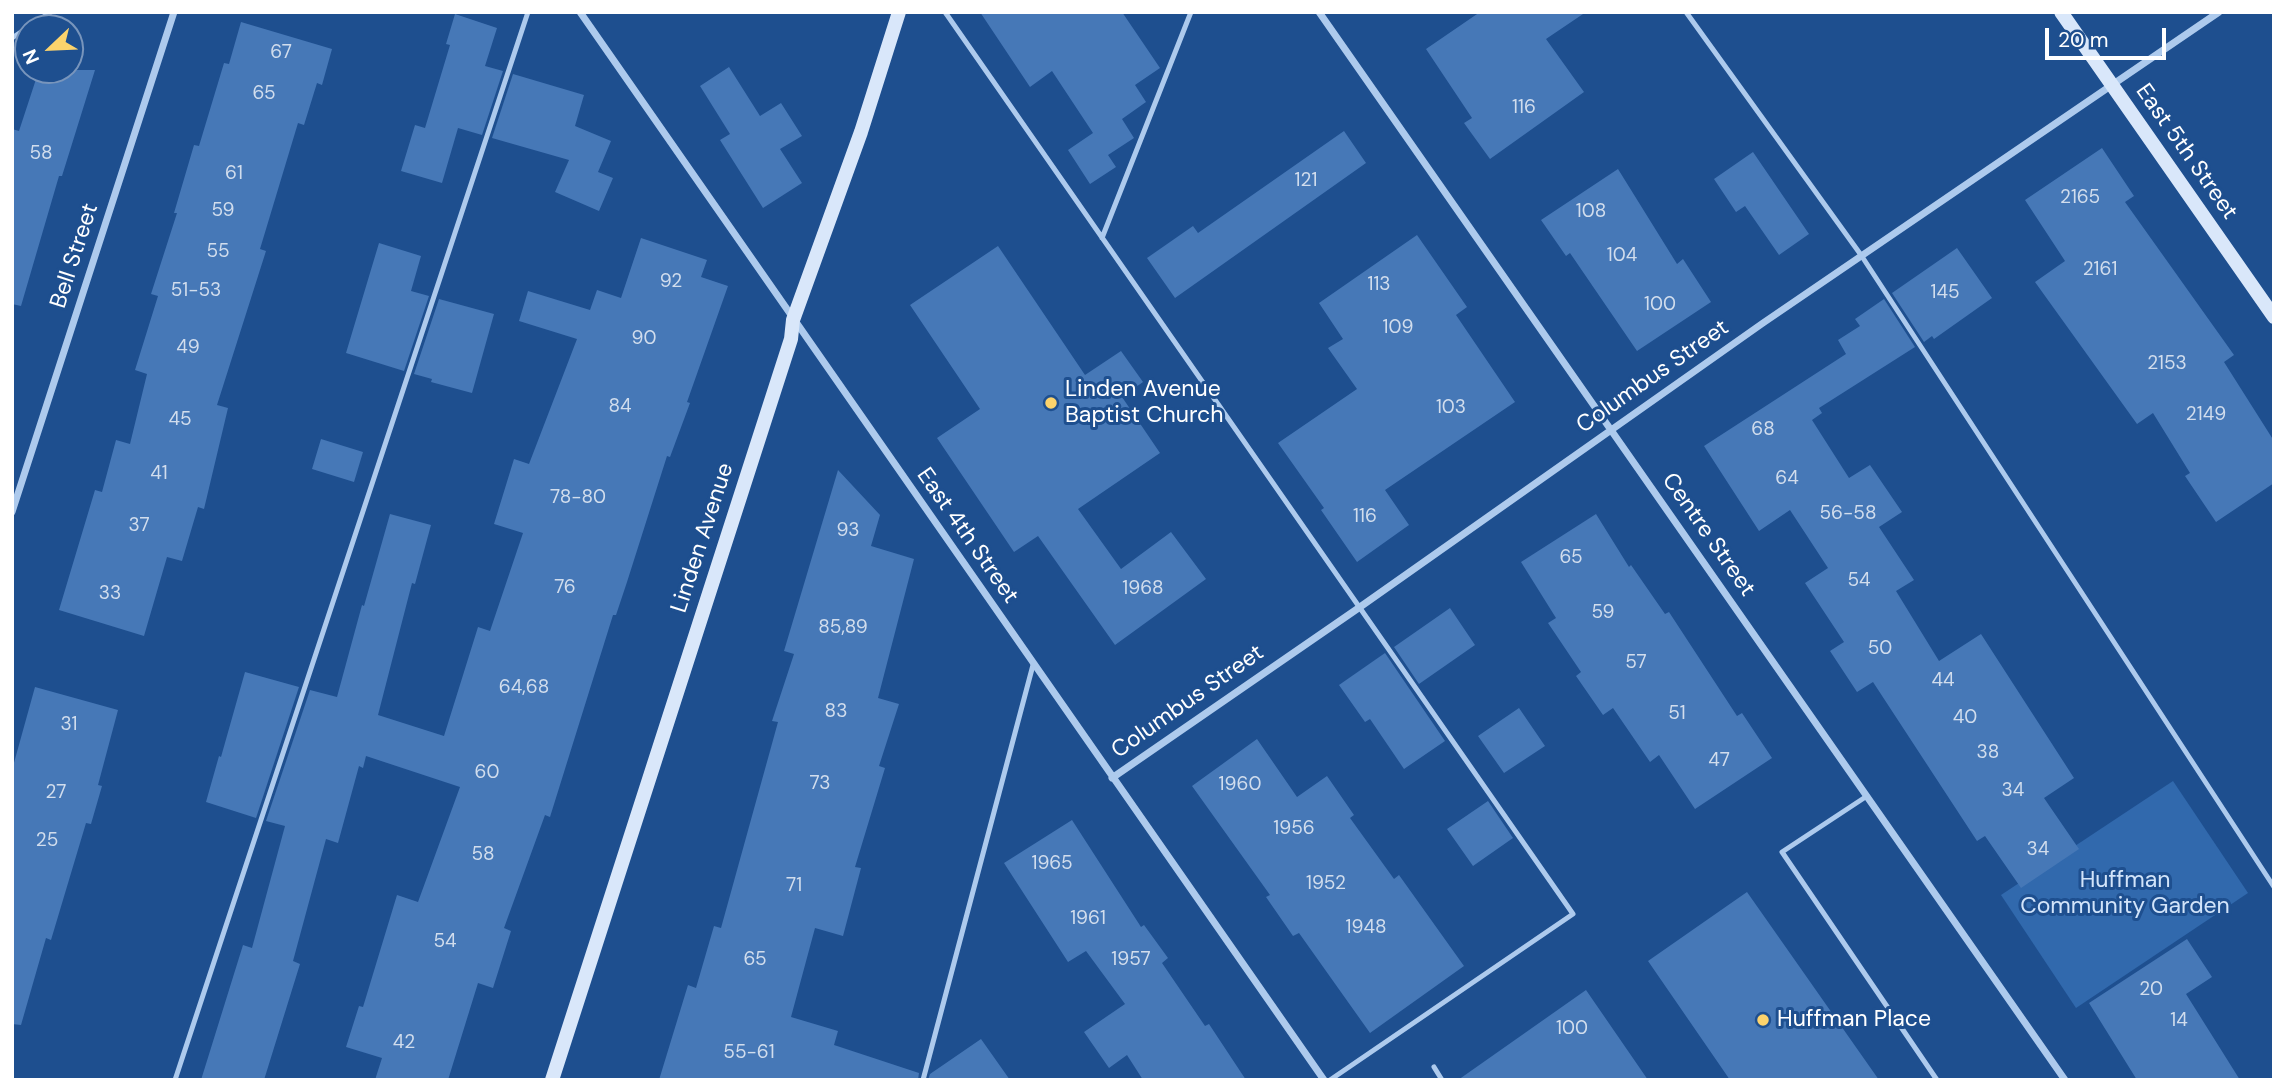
<!DOCTYPE html>
<style>
body{margin:0}
#map{position:relative;width:2286px;height:1092px;overflow:hidden;background:#1e4f8f;font-family:"DM Sans",sans-serif}
canvas{display:block}
.frame{position:absolute;inset:0;border:14px solid #fff;pointer-events:none}
.north{position:absolute;left:14px;top:14px;width:70px;height:70px;box-sizing:border-box;background:#1e4f8f;border:2px solid #7895bc;border-radius:50%;rotate:247deg;font-size:19px;font-weight:700;line-height:28px;text-align:center;color:#fff}
.north::after{content:'';display:block;margin:auto;width:24px;height:32px;background:#fcd36c;clip-path:polygon(50% 0,100% 100%,50% 72%,0 100%)}
.scale{position:absolute;left:2045px;top:28px;width:121px;height:32px;box-sizing:border-box;border:4px solid #fff;border-top:0;padding-left:9px;font-size:21px;line-height:24px;white-space:nowrap;color:#fff;-webkit-text-stroke:5px #1e4f8f;paint-order:stroke}
</style>
<div id="map">
<canvas width="2286" height="1092"></canvas>
<div class="frame"></div>
<div class="north">N</div>
<div class="scale">20 m</div>
</div>
<script>
const context = document.querySelector('canvas').getContext('2d');
context.lineJoin = 'round';
function paint(path, color) {
  context.fillStyle = color;
  context.fill(path, 'evenodd');
}
function stroke(path, color, width, dash) {
  context.strokeStyle = color;
  context.lineWidth = width;
  context.lineCap = dash ? 'butt' : 'round';
  context.setLineDash(dash || []);
  context.stroke(path);
}
function label(font, color, halo, rows, align = 'center') {
  context.font = font + ' "DM Sans",sans-serif';
  context.lineWidth = 6;
  context.setLineDash([]);
  context.textBaseline = 'middle';
  context.strokeStyle = halo;
  context.fillStyle = color;
  for (const [text, x, y, turn = 0] of rows) {
    context.save();
    context.translate(x, y);
    context.rotate((+turn || 0) * Math.PI / 180);
    context.textAlign = isNaN(turn) ? turn : align;
    if (halo) context.strokeText(text, 0, 0);
    context.fillText(text, 0, 0);
    context.restore();
  }
}
paint(new Path2D(`
 M2173,781L2248,893L2076,1008L2001,895Z`), '#3169ad');
paint(new Path2D(`
 M980,12H1122L1160,68L1135,85L1146,102L1122,119L1134,138L1108,155L1116,167L1090,184L1068,150L1093,133L1052,71L1030,87Z
 M1480,12H1586L1546,39L1584,92L1490,159L1464,123L1472,118L1426,49Z
 M455,14L497,28L485,66L503,71L482,135L458,128L442,183L401,171L415,125L425,128L450,45L446,44Z
 M241,22L332,49L322,85L317,83L304,125L298,123L260,249L266,251L217,405L228,408L204,509L198,507L182,561L167,557L144,636L59,610L95,490L102,492L116,440L130,444L147,374L135,370L158,296L151,294L177,213H174L194,145L199,146L224,63L229,64Z
 M729,67L760,116L781,103L802,136L780,149L802,183L763,208L720,140L730,134L700,86Z
 M39,70H95L62,176H59L21,306L12,304V129L19,131Z
 M513,74L584,95L575,126L611,141L598,172L613,178L599,211L555,192L569,160L492,138Z
 M1344,131L1366,163L1175,298L1147,258L1193,226L1198,233Z
 M2102,148L2134,196L2125,202L2234,355L2224,362L2274,441V483L2216,522L2185,476L2190,473L2153,413L2137,424L2035,282L2065,261L2025,200Z
 M1753,152L1809,234L1779,255L1745,206L1736,212L1714,179Z
 M1618,169L1677,264L1683,259L1711,302L1637,351L1570,253L1566,256L1541,220Z
 M1417,235L1467,307L1456,315L1515,402L1385,490L1409,525L1357,562L1321,510L1324,508L1278,443L1357,389L1328,348L1343,339L1319,303Z
 M641,238L707,260L701,277L728,286L687,402L690,403L670,457L667,456L627,582L616,615H613L550,817L545,815L504,928L511,931L493,988L478,983L448,1080H375L382,1058L346,1047L359,1006L363,1007L397,895L418,902L460,787L366,756L363,768L359,766L338,843L326,839L293,961L300,964L264,1080H201L243,945L252,948L285,826L266,821L310,690L337,697L362,605L364,606L390,514L431,525L415,584L412,583L378,715L444,736L478,627L490,631L523,533L494,524L514,459L529,464L577,339L519,321L528,291L590,310L597,290L621,298Z
 M379,243L421,256L411,291L429,296L404,371L346,353Z
 M998,246L1085,375L1121,351L1143,382L1122,397L1160,453L1078,509L1121,569L1171,532L1206,579L1115,645L1038,536L1014,552L937,438L980,409L910,305Z
 M1957,248L1992,298L1934,339L1932,336L1924,342L1892,293Z
 M439,299L494,314L472,393L431,382L432,379L414,374Z
 M1884,299L1915,347L1819,408L1822,413L1812,420L1849,478L1870,465L1902,512L1879,527L1914,580L1896,591L1939,661L1981,634L2074,778L2044,798L2079,849L2021,888L1985,836L1977,841L1873,682L1857,692L1830,651L1844,642L1805,583L1828,568L1790,510L1759,531L1704,446L1846,354L1838,340L1860,326L1855,319Z
 M321,439L363,452L354,482L312,469Z
 M838,470L880,515L871,546L914,559L878,698L899,704L879,766L885,768L855,867L861,868L843,936L815,928L791,1017L838,1031L834,1045L919,1073L918,1080H659L688,985L696,988L714,926L721,928L778,722L772,721L794,654L784,651Z
 M1596,514L1629,567L1631,565L1665,614L1669,612L1737,716L1742,713L1772,758L1695,809L1659,755L1650,762L1613,708L1603,715L1576,676L1581,672L1548,623L1556,618L1521,562Z
 M1450,608L1475,645L1419,684L1394,647Z
 M1385,653L1445,741L1404,769L1370,719L1365,722L1339,685Z
 M245,672L299,687L256,818L206,802L219,756L221,757Z
 M35,687L118,710L98,785L102,786L91,824L86,823L51,940L46,938L21,1025L12,1024V770Z
 M1519,708L1545,746L1504,773L1478,736Z
 M1257,739L1297,797L1327,776L1354,815L1350,818L1394,879L1399,875L1464,966L1370,1033L1299,933L1293,936L1266,897L1270,895L1192,786Z
 M1488,801L1513,838L1473,866L1447,829Z
 M1072,820L1141,927L1144,925L1168,958L1162,963L1205,1026L1209,1024L1246,1080H1143L1127,1055L1109,1068L1084,1032L1125,1004L1086,951L1068,962L1004,863Z
 M1747,892L1879,1080H1730L1648,961Z
 M2187,939L2212,977L2186,994L2240,1080H2137L2089,1003Z
 M1586,990L1648,1080H1458Z
 M981,1039L1010,1080H928L930,1074Z`), '#4678b7');
stroke(new Path2D(`
 M945,12L1573,914L1330,1080
 M1686,12L1861,255L2274,887
 M12,38L51,12
 M1102,238L1191,12
 M1867,796L1782,852L1937,1080
 M1434,1067L1442,1080
 M175,1080L528,12
 M923,1080L1033,665`), '#adcaed', 5);
stroke(new Path2D(`
 M580,12L1324,1080
 M1319,12L2065,1080
 M12,512L174,12
 M1112,778L1360,607L1763,323L2219,12`), '#adcaed', 7);
stroke(new Path2D(`
 M2061,12L2274,317
 M552,1080L791,339L793,320L861,132L899,12`), '#d9e7fa', 14);
for (const [x, y, r, color] of [
 [1051,403,7,"#fcd36c"],
 [1763,1020,7,"#fcd36c"]
]) {
  const dot = new Path2D();
  dot.arc(x, y, r, 0, 2 * Math.PI);
  context.fillStyle = color;
  context.fill(dot);
  stroke(dot, '#1e4f8f', 2.5);
}
label('19px', '#d1dded', null, [
 ["67",281,53],
 ["65",264,94],
 ["116",1524,108],
 ["58",41,154],
 ["61",234,174],
 ["121",1306,181],
 ["2165",2080,198],
 ["59",223,211],
 ["108",1591,212],
 ["55",218,252],
 ["104",1622,256],
 ["2161",2100,270],
 ["92",671,282],
 ["113",1379,285],
 ["51-53",196,291],
 ["145",1945,293],
 ["100",1660,305],
 ["109",1398,328],
 ["90",644,339],
 ["49",188,348],
 ["2153",2167,364],
 ["84",620,407],
 ["103",1451,408],
 ["2149",2206,415],
 ["45",180,420],
 ["68",1763,430],
 ["41",159,474],
 ["64",1787,479],
 ["78-80",578,498],
 ["56-58",1848,514],
 ["116",1365,517],
 ["37",139,526],
 ["93",848,531],
 ["65",1571,558],
 ["54",1859,581],
 ["76",565,588],
 ["1968",1143,589],
 ["33",110,594],
 ["59",1603,613],
 ["85,89",843,628],
 ["50",1880,649],
 ["57",1636,663],
 ["44",1943,681],
 ["64,68",524,688],
 ["83",836,712],
 ["51",1677,714],
 ["40",1965,718],
 ["31",69,725],
 ["38",1988,753],
 ["47",1719,761],
 ["60",487,773],
 ["73",820,784],
 ["1960",1240,785],
 ["34",2013,791],
 ["27",56,793],
 ["1956",1294,829],
 ["25",47,841],
 ["34",2038,850],
 ["58",483,855],
 ["1965",1052,864],
 ["1952",1326,884],
 ["71",794,886],
 ["1961",1088,919],
 ["1948",1366,928],
 ["54",445,942],
 ["65",755,960],
 ["1957",1131,960],
 ["20",2151,990],
 ["14",2179,1021],
 ["100",1572,1029],
 ["42",404,1043],
 ["55-61",749,1053]
]);
label('23px', '#fff', '#1e4f8f', [
 ["East 5th Street",2186,152,55],
 ["Bell Street",75,256,-72],
 ["Columbus Street",1653,377,-35],
 ["Centre Street",1708,535,55],
 ["East 4th Street",967,536,55],
 ["Linden Avenue",703,538,-72],
 ["Columbus Street",1188,702,-35]
]);
label('23px', '#fff', '#1e4f8f', [
 ["Linden Avenue",1065,390],
 ["Baptist Church",1065,416],
 ["Huffman Place",1777,1020]
], 'left');
label('23px', '#d2e4fa', '#1e4f8f', [
 ["Huffman",2125,881],
 ["Community Garden",2125,907]
]);
</script>
